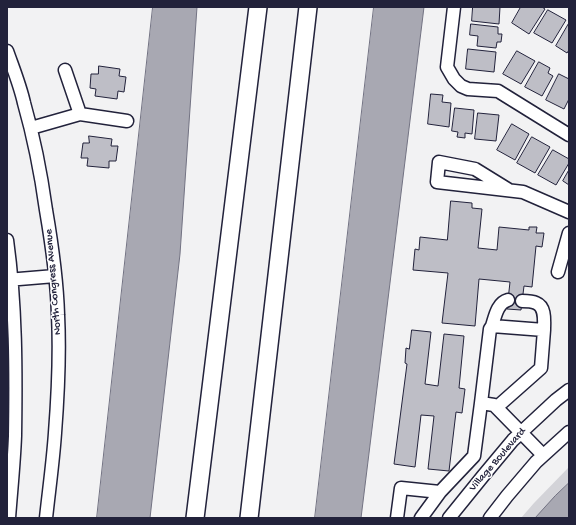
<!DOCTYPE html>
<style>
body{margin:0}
#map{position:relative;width:576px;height:525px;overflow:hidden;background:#f2f2f3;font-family:"Gochi Hand",sans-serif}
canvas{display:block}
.frame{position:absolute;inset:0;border:8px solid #22223b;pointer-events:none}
</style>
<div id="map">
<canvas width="576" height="525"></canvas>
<div class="frame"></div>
</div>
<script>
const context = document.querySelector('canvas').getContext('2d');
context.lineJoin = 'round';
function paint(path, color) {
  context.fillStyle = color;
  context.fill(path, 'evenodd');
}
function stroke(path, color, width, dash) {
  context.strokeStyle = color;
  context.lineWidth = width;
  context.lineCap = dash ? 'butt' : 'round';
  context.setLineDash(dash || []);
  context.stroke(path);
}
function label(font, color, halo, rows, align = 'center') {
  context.font = font + ' "Gochi Hand",sans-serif';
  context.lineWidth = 3;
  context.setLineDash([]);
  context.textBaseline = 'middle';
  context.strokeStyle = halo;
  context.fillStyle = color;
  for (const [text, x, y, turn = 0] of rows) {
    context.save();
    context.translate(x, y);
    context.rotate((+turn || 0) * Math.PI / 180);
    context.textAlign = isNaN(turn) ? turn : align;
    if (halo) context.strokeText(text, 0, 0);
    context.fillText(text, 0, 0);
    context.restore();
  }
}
paint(new Path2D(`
 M569,467V518H521L534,503Z`), '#d3d3d8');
const water = new Path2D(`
 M153,7H197L180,254L150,518H97Z
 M374,7H424L361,518H315Z
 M569,483V518H535L555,496Z`);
paint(water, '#a8a8b2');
stroke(water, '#727282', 1);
const building = new Path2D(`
 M473,7H500L499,24L472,21Z
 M521,7H542L545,9L529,34L512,23Z
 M548,10L566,20L552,43L534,33Z
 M569,23V50L567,53L556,46Z
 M471,24L498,27V34H502L501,42H497L496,48L477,46L478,36L470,35Z
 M468,49L496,52L494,72L466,69Z
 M517,51L535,61L521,84L503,74Z
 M539,62L550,68L548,73L553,76L542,96L525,87Z
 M99,66L120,69L119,76L126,77L124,92L118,91L117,99L95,96L96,89L90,88L91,74H98Z
 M559,74L569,79V99L564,109L546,100Z
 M431,94L443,95L442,102L451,103L449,127L428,124Z
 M455,108L474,110L472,134L465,133V138L457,137L458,132L452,131Z
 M478,113L499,115L496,141L475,139Z
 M512,124L529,134L515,160L497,150Z
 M89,136L112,139L111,146H118L116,161H109V168L87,166L88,158H81L83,143H89Z
 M532,137L550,147L535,173L517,163Z
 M553,150L569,159V163L556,185L538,175Z
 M569,170V185L563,181Z
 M451,201L472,203V208L482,209L478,248L497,250L499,227L529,230V227H537L536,233H544L542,247L536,246L532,287L524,286L521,310L507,309L510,282L479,279L475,326L442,323L448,273L413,270L415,249L419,250L420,237L447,240Z
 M412,330L431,332L425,384L438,386L444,334L464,336L459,388L465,389L462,413L456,412L449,471L428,469L434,416L421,415L415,467L394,464L407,364L405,363L406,348L409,349Z`);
paint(building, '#bebec6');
stroke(building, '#22223b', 1);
const minor = new Path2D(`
 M454,7L447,67L454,79L461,86L468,89L498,91L569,135
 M7,51C13,68 20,85 24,103C34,138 41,174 46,210C52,245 57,280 58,315C60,354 58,394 55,433C53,462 49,490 46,518
 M65,70L80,114
 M31,128L80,114L127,121
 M509,190L475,169L439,162L437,182L523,192L569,212
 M7,240C16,305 16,371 15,436C14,463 11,491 9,518
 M558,272L569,233
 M7,280L55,276
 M522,301C526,301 532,301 536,303C546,307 544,321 544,330
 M492,326C495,317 497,303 508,300
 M497,407L541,368L544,330L492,326L490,329L481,403L494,405L543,455
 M397,518L401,488L440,492
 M421,518L440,492L474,456L481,403
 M449,518L483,476L513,440L556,400L569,390
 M490,518L507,496L536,462L569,432`);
const highway = new Path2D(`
 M195,518L258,7
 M249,518L308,7`);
stroke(minor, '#22223b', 15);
stroke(highway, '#22223b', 20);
stroke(minor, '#fff', 12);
stroke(highway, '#fff', 17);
label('11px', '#22223b', '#fff', [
 ["North Congress Avenue",54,282,-95],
 ["Village Boulevard",498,460,-49]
]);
</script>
